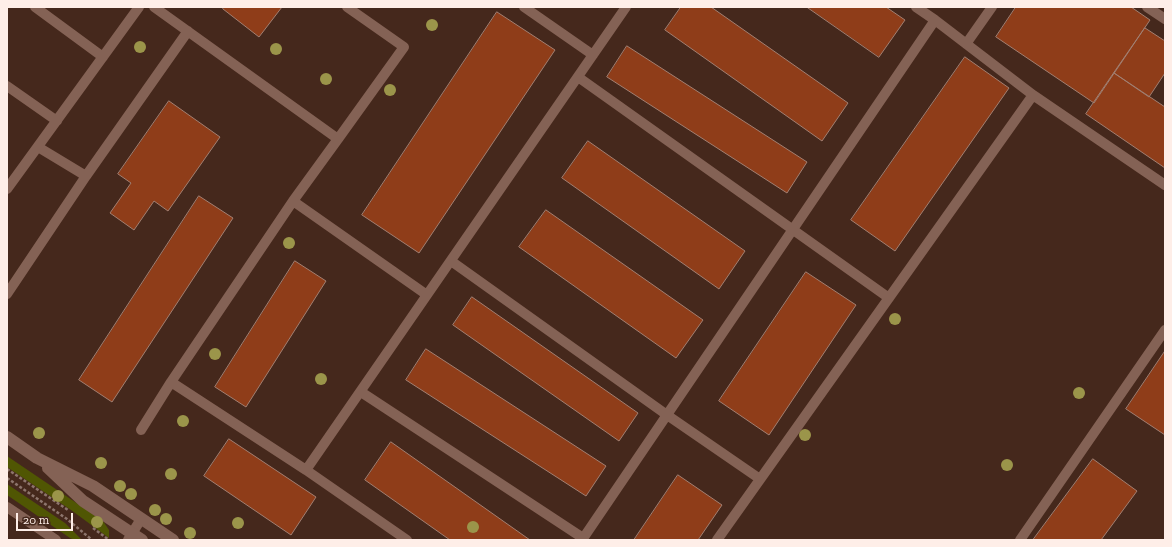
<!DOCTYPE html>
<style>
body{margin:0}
#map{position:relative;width:1172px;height:547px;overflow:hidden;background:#45281c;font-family:"Zilla Slab",serif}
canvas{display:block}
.frame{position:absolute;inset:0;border:8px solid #feeee8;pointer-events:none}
.scale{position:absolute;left:16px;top:513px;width:57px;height:18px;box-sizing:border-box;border:2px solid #feeee8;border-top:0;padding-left:5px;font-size:12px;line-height:14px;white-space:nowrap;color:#feeee8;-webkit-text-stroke:3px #45281c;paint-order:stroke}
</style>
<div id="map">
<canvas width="1172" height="547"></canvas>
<div class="frame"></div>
<div class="scale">20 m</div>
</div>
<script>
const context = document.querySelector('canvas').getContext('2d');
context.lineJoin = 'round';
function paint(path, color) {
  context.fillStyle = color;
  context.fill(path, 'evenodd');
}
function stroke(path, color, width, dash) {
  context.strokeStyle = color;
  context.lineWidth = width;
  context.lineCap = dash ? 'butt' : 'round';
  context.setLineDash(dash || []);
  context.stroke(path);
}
paint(new Path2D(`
 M7,456L103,521L109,530V538L71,510L7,467Z
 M7,484L65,523L82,540H75L70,538L7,495Z`), '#505603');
const building = new Path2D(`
 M224,7H282L259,37L223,9Z
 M681,7H711L848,103L822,141L665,30Z
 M807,7H886L905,20L879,57Z
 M1016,7H1131L1150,20L1094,103L996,37Z
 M497,12L555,50L419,253L362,215Z
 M1145,28L1165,41V73L1149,97L1114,73Z
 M627,46L807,162L787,193L607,77Z
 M965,57L1009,88L895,251L851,220Z
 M1114,73L1165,107V168L1086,114Z
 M169,101L220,137L168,211L154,201L134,230L110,213L131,183L118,174Z
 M588,141L745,251L719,289L562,178Z
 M199,196L233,218L112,402L79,380Z
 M546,210L703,320L676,358L519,247Z
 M295,261L326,281L246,407L215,387Z
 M806,272L856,305L769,435L719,401Z
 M472,297L638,413L619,441L453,325Z
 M426,349L606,466L586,496L406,380Z
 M1165,351V435L1126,409Z
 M229,439L316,497L291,535L204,476Z
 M391,442L530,540H450L365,480Z
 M1093,459L1137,491L1101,540H1033Z
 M678,475L722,505L698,540H634Z`);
paint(building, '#8f3d19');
stroke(building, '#a27f71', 1);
stroke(new Path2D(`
 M7,469L68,510
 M7,478L67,519L92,540
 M93,528L109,540`), '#8d756c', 2.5, [3, 2]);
stroke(new Path2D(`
 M35,7L103,57
 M154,7L338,139L293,201L427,295
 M524,7L593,55
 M916,7L935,20
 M1147,7L1165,19
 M966,44L992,7
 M578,77L889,298
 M7,86L57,121
 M1033,95L1165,185
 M338,139L404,47L347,7
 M38,147L86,176
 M7,189L139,7
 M451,261L667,415L760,479
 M7,294L86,176L188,31
 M171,382L306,470
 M361,392L583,538
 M141,430L171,382L293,201
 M7,507L56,540
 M128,540L141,519
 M407,540L306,470L626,7
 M582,540L935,20L1033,95L717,540
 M1020,540L1165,330`), '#846255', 10);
stroke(new Path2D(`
 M7,437L37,458L93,486L173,540
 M48,468L83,501L142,540`), '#846255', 12);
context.fillStyle = '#9b954a';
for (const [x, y] of [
 [432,25],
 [140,47],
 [276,49],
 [326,79],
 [390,90],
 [289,243],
 [895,319],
 [215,354],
 [321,379],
 [1079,393],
 [183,421],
 [39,433],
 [805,435],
 [101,463],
 [1007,465],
 [171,474],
 [120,486],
 [131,494],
 [58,496],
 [155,510],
 [166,519],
 [97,522],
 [238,523],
 [473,527],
 [190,533]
]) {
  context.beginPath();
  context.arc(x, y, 6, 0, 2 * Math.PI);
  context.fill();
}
</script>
